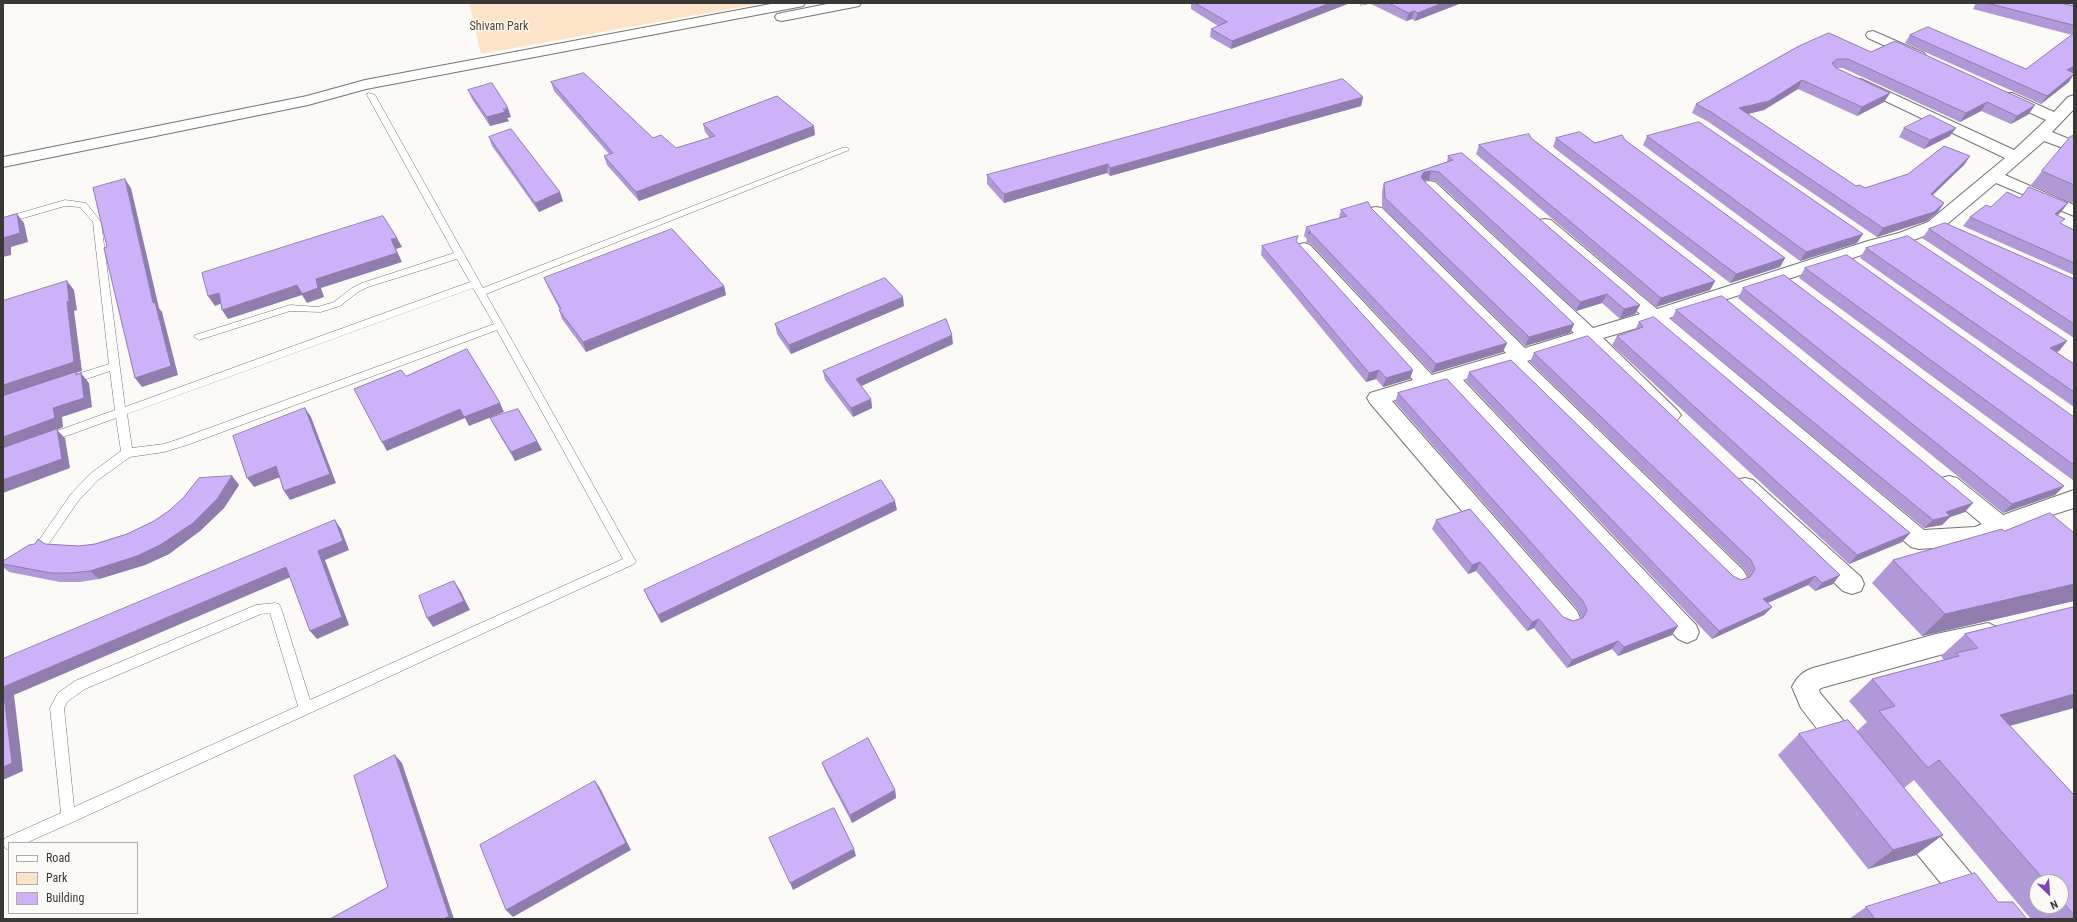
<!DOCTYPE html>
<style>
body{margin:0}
#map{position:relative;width:2077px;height:922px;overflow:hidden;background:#fcfaf7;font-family:"Roboto Condensed",sans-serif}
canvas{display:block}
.frame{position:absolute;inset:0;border:4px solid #393836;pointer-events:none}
.legend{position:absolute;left:8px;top:842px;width:130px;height:72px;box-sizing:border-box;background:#fcfaf7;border:1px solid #aeacaa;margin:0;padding:5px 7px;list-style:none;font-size:12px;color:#393836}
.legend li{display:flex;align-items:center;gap:8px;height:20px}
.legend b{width:20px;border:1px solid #aeacaa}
.north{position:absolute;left:2029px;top:874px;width:40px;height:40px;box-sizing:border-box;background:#fcfaf7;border:1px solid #aeacaa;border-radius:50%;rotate:155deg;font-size:11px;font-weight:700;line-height:16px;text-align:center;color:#393836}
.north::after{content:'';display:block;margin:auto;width:14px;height:18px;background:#7c45bb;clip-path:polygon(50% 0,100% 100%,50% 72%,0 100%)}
</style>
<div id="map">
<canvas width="2077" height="922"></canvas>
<div class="frame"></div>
<ul class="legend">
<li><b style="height:5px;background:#fff"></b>Road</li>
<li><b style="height:11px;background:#fde4c9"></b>Park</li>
<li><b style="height:11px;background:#cdb2f9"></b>Building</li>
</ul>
<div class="north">N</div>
</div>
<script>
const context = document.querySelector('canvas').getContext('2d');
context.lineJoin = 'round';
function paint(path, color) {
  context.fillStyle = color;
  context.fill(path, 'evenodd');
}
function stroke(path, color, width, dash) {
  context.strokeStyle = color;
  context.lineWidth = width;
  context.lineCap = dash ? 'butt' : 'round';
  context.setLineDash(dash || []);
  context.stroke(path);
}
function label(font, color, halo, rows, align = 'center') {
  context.font = font + ' "Roboto Condensed",sans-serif';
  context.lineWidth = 3;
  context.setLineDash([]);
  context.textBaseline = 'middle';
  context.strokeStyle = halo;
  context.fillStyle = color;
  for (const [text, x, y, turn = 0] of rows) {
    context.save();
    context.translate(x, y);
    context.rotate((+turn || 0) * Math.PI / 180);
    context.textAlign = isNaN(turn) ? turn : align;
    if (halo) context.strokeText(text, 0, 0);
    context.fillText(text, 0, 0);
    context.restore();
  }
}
paint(new Path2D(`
 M469,3H763L481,54Z`), '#fde4c9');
const service = new Path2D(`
 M1360,3H1370L1361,5Z
 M368,93L375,95L483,288L842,148H848L849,150L486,294L634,558L636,561L634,564L73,822L26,843H9V850L5,848L3,843L5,838L61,813L50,708L58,693L75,681L256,605L275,603L279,604L281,608L310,700L623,559L497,330L190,444L164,452L130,457L98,480L79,500L43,552H35L33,549L35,546L71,494L90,474L121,451L116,418L47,443L42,439L43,436L115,410L110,371L69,385L64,381L65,378L109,364L93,222L80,207L65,206L3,224V218L65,200L86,203L101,222L125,407L470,282L457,259L368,287L358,292L340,306L321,312L290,311L199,340L194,337L195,335L290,305L318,307L334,302L352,288L362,283L454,253L367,95ZM473,288L494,324L182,438L164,444L132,448L127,414ZM270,613L298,706L74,807L64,708L68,701L85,689L261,614Z`);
const minor = new Path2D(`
 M1873,31L1924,53L1926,56L1924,59H1914L1868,38L1866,35L1868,32Z
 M1861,79L2014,150L2046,120L2000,99L1998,96L2000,93H2012L2054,112L2068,97L2074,95V109L2052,132L2074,141V152L2044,141L2005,175L2074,205V216L1996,183L1940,230L1911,241L1880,249L1669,318L1924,530L1975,527L1982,524L1941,490L1938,484L1941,478L1949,476L1957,478L2003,515L2074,490V508L2039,519L1977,545L1919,549L1911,547L1651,324L1603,338L1677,410L1681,415L1677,420L1670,423L1663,420L1585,344L1527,361L1743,570L1747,577L1743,584L1735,587L1727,584L1508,367L1463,380L1696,625L1699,632L1696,639L1687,643L1678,639L1444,386L1392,401L1577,611L1580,618L1577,625L1568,628L1559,625L1370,403L1367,398L1370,393L1413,380L1295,249L1298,245L1304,243L1310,245L1432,375L1506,353L1370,216L1367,212L1370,208L1376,207L1382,208L1525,348L1574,333L1423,190L1420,186L1423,182L1429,181L1435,182L1593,328L1640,314L1539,228L1536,224L1539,220L1545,219L1551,220L1657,309L1868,241L1899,233L1928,222L2005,158L1856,87L1853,84L1856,81Z
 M1745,478L1753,480L1861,577L1864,584L1861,591L1852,594L1843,591L1737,492L1734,486L1737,480Z
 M1988,623L1997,627L2000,634L1997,641L1936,656L1821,688L1819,690L1820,693L1859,739L1862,748L1859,757L1849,760L1839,757L1801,708L1792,687C1797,677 1802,672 1813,668L1936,634Z
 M1910,809L1920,813L2000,908L2004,919H1970L1900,833L1896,823L1900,813Z`);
const tertiary = new Path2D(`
 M776,3H805L803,6L798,7L366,89L308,105L3,167V157L307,96L365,80Z
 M832,3H861L859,6L854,7L782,21L777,20L775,17L777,14Z`);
stroke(service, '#767471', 1);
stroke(minor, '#767471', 2);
stroke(tertiary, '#767471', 2);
paint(service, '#fff');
paint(minor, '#fff');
paint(tertiary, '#fff');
paint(new Path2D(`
 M1191,3H1350L1231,49L1210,37L1211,29L1218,26L1191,9Z
 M1371,3H1460L1459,4L1415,21L1412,19L1406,21L1371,4Z
 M1976,3H2060L2074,6V72H2073L2069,82L2041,104L1905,43L1910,35L2026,69L2072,35L1973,9Z
 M2065,3H2074V5Z
 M1799,46L1871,52L2029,114L2011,124L1981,111L1960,122L1843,68H1836L1890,93L1884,102L1857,116L1798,89L1764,110L1748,114L1856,186L1865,188L1970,156L1964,165L1932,196L1944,203L1938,212L1927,221L1877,237L1707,121L1692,113L1696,104Z
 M551,82L653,138L676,148L710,138L705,132L703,124L815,135L639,201L607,165L604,156L609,154L554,91Z
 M468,90L511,117L507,118L509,121L490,126L472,99Z
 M1363,97L1361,106L1110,176L1107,173L1004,203L987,184V175Z
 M1904,128L1950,136L1924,149L1899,137Z
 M2074,133V201L2072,203L2031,185L2042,171Z
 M1647,136L1857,243L1800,261L1643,145Z
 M489,137L563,201L539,212L492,146Z
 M1531,138L1715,281L1710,290L1656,307L1476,154L1479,145Z
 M1556,138L1595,143L1785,258L1780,267L1730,283L1553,147Z
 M1448,156L1640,305L1635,314L1620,319L1602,303L1576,311L1436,181L1429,180L1424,181L1574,324L1570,333L1525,346L1382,207V192L1384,183L1447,162Z
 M2020,198L2068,203L2061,212L2057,216L2061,224L2074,230V275L1963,226L1970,217L1991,207Z
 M1371,208L1503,352L1432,373L1311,244L1306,242L1307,239L1304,236L1306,227L1339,218L1341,210Z
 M1929,229L2074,279V338L1922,238Z
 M1297,242L1410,379L1383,387L1376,379L1366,382L1261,255L1262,246Z
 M1866,248L2067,341L2059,351L2056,352L2074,364V407L1860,258Z
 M1805,268L2074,417V481L1799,278Z
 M544,278L724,286L726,295L586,352L562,319L559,310H560L548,287Z
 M1743,288L2064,486L2055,495L2003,513L1738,298Z
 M904,306L791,354L777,334L775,324Z
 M1676,310L1965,512L1950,517L1942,525L1924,528L1671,320Z
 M1639,322L1910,533L1902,542L1849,564L1612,345L1617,336L1635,330Z
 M953,344L861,386L871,399L872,408L853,417L825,380L823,371Z
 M1534,353L1833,584L1815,591L1808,585L1768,603L1772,607L1764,615L1712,639L1466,381L1469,372L1733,576L1741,580L1748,577L1744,569L1530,362Z
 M1398,393L1672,635L1618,656L1612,649L1567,668L1534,628L1527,631L1476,571L1468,574L1432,529L1436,520L1563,617L1573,621L1581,618L1578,610L1395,402Z
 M490,418L537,441L542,450L515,461L495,427Z
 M232,476L239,485L224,508L200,531L169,554L145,565L99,579L80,582H60L9,572L3,567V561L45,544L79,546L95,544L127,534L154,521Z
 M897,510L661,623L648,599L644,590Z
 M2004,531L2074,533V601L1922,636L1872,583L1893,560Z
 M2074,607L2010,726L2074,795V919H2031L1914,780L1904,788L1916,855L1868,869L1778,755L1799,734L1857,731L1867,722L1849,701L1872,679L1944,660L1941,656L1965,634ZM2037,882H2061V906H2037Z
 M822,763L895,790L896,798L852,823L825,771Z
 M1998,902L2027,919H1849L1866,907Z`), '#b099d6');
paint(new Path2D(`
 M1330,3H1350L1231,49L1232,41Z
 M1442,3H1460L1459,4L1415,21L1418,13Z
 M1414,11L1412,19L1406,21L1409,13Z
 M2074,66V72L2061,79L2067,70Z
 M2074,74L2069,82L2041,104L2047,96Z
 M1802,80L1798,89L1764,110L1735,117L1739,108Z
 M1890,93L1884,102L1857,116L1862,107Z
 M1363,97L1361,106L1110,176V168Z
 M1987,102L1981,111L1960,122L1966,113Z
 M2035,105L2029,114L2011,124L2017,116Z
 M508,108L511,117L507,118L509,121L490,126L487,117Z
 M814,126L815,135L639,201L636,192Z
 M1956,128L1950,136L1924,149L1930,140Z
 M1970,156L1964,165L1924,203L1931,194Z
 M1108,164L1107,173L1004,203V194Z
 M1431,171L1429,180L1422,181L1421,177L1424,172Z
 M125,179L131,188L159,308L162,312L178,375L142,387L135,378L153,303Z
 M560,192L563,201L539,212L535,203Z
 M1944,203L1938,212L1927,221L1877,237L1883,228Z
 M2068,203L2061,212L2047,224L2055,214Z
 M17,214L24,223L28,242L11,247V255L3,257V238Z
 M1863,234L1857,243L1800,261L1806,252Z
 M397,238L402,247L396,249L402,262L321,288L324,297L307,303L302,295L228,319L222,310L316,279L391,239Z
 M1785,258L1780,267L1730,283L1736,274Z
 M67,281L74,290L77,310L74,311L82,371L76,373L81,379V373L89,383L92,407L62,417L63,427L57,430L65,438L70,468L3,493V385L67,302Z
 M1715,281L1710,290L1656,307L1661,298Z
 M724,286L726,295L586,352L583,342Z
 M219,293L225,302L215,306L208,296Z
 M1607,294L1602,303L1576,311L1580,302Z
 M903,297L904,306L791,354L789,345Z
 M1640,305L1635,314L1620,319L1624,309Z
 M1574,324L1570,333L1525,346L1529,337Z
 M952,335L953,344L857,388L856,379Z
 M2067,341L2059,351L2042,357L2050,348Z
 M1507,343L1503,352L1432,373L1436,364Z
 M1379,370L1376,379L1366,382L1369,373Z
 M1413,370L1410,379L1383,387L1386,378Z
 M871,399L872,408L853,417L851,408Z
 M500,403L504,412L469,426L465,418L387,451L382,442L460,409Z
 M305,408L311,417L336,483L290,500L284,491Z
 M537,441L542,450L515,461L511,452Z
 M276,466L283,476L254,487L247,478Z
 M232,476L239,485L224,508L200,531L169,554L145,565L99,579L90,571Z
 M2064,486L2055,495L2003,513L2012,504Z
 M895,501L897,510L661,623L658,615Z
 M1973,503L1965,512L1950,517L1942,525L1924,528L1933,520L1946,512Z
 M335,520L341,529L349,550L325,560L349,625L317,639L310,631L318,551Z
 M1910,533L1902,542L1849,564L1857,555Z
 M1480,562L1476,571L1468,574L1472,565Z
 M286,567L293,576L14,695L23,771L3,780V687Z
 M1840,575L1833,584L1815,591L1822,583Z
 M1815,576L1808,585L1756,608L1763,599Z
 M454,581L460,590L470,610L433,627L427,618Z
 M2074,584V601L1922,636L1945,614Z
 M1772,607L1764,615L1712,639L1719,631Z
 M1539,619L1534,628L1527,631L1532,622Z
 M1678,626L1672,635L1618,656L1624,647Z
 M1618,641L1612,649L1567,668L1572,660Z
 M2074,694V708L1974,736L2000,715Z
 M395,755L402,763L454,919H444Z
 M595,781L600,788L631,850L513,917L506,910Z
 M895,790L896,798L852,823L850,815Z
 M1943,835L1916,855L1868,869L1893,850Z
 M854,849L856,856L793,890L790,883Z`), '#907dae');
const building = new Path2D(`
 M1195,3H1330L1232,41L1211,29L1227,22Z
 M1389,3H1442L1418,13L1414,11L1409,13Z
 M1987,3H2060L2074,6V25Z
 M1928,27L2026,69L2074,33V66L2067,70L2074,73V74L2047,96L1910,35Z
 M1829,33L1871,52L1895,41L2035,105L2017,116L1987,102L1966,113L1848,59H1837L1832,63L1836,68L1890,93L1862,107L1802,80L1769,101L1739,108L1856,186L1860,185L1865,188L1908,174L1944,146L1970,156L1931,194L1944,203L1934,212L1883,228L1711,112L1696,104L1799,46Z
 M584,73L653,138L661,135L676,148L715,136L703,124L777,96L814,126L636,192L604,156L613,153L551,82Z
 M1343,79L1363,97L1110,168L1108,164L1004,194L987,175Z
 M492,83L508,108L503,109L505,112L487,117L468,90Z
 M1930,115L1956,128L1930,140L1904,128Z
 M1699,122L1863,234L1806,252L1647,136Z
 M511,129L560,192L535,203L489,137Z
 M1580,132L1595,143L1622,135L1625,140L1785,258L1736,274L1556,138Z
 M1529,134L1531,138L1715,281L1661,298L1479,145Z
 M2071,136H2074V185L2042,171Z
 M1462,153L1640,305L1624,309L1607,294L1580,302L1439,172L1431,171L1424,172L1421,177L1425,182L1574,324L1529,337L1385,198L1384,183L1453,160L1448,156Z
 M125,179L153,303L155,302L171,366L135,378L104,248L107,247L93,188Z
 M2029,187L2068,203L2055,214L2065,219L2060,223L2074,230V263L1970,217L1986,205L1991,207L2007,192L2020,198Z
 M1368,202L1371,208L1507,343L1436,364L1313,235L1308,233L1311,232L1306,227L1347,216L1341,210Z
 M17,214L20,233L3,238L4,246H3V218Z
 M383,216L397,238L391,239L397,253L316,279L318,288L302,294L297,285L222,310L219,293L208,296L202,273Z
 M1945,223L2074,279V324L1929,229Z
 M672,229L724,286L583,342L559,310L561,309L544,278Z
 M1298,236L1296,241L1413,370L1386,378L1379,370L1369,373L1262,246Z
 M1908,236L2067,341L2050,348L2074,364V392L1866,248Z
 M1847,255L2074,417V465L1805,268Z
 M1784,275L2064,486L2012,504L1743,288Z
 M885,278L903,297L789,345L775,324Z
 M67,281L69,301L67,302L74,362L3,385V301Z
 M1722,296L1973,503L1946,512L1950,516L1933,520L1676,310Z
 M1654,317L1910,533L1857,555L1617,336L1643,327L1639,322Z
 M946,319L952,335L856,379L871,399L851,408L823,371Z
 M1588,336L1840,575L1822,583L1815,576L1763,599L1772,607L1719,631L1469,372L1511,360L1733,576L1741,580L1750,577L1755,569L1751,560L1534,353Z
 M467,349L500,403L464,417L460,409L382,442L354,389L401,370L406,376Z
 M76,372V375L81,373L84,398L53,408L55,418L3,437V396Z
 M1447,379L1678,626L1624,647L1618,641L1572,660L1539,619L1532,622L1480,562L1472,565L1436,520L1470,509L1563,617L1573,621L1583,618L1587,610L1583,601L1398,393Z
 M305,408L330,474L284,491L276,466L247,478L233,436Z
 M518,409L537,441L511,452L490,418Z
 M57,429L62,459L3,480V448Z
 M232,476L217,499L193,523L160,545L137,556L90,571L70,573H51L3,564V561L29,545L35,544L38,539L45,544L79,546L95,544L127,534L154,521L170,510L184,497L199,478Z
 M881,480L895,501L658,615L644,590Z
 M2050,513L2074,533V584L1945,614L1893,560L2002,529L2004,531Z
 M335,520L343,541L318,551L342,617L310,631L286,567L3,687L12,763L3,767V659Z
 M454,581L464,601L427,618L419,596Z
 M2074,607V694L2000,715L2074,795V915L2061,900V882H2046L1939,760L1928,768L1879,711L1895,706L1872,679L1959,656L1956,653L1978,648L1965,634Z
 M1848,720L1943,835L1893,850L1799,734Z
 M868,738L895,790L850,815L822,763Z
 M395,755L449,916L444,919H330L388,887L354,776Z
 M595,781L626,843L506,910L480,845Z
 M834,808L854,849L790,883L769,838Z
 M1975,873L1998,902H2013L2027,919H1875L1866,907Z`);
paint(building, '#cdb2f9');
stroke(building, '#907dae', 1);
label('12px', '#5d411f', '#fcfaf7', [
 ["Shivam Park",499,27]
]);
</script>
